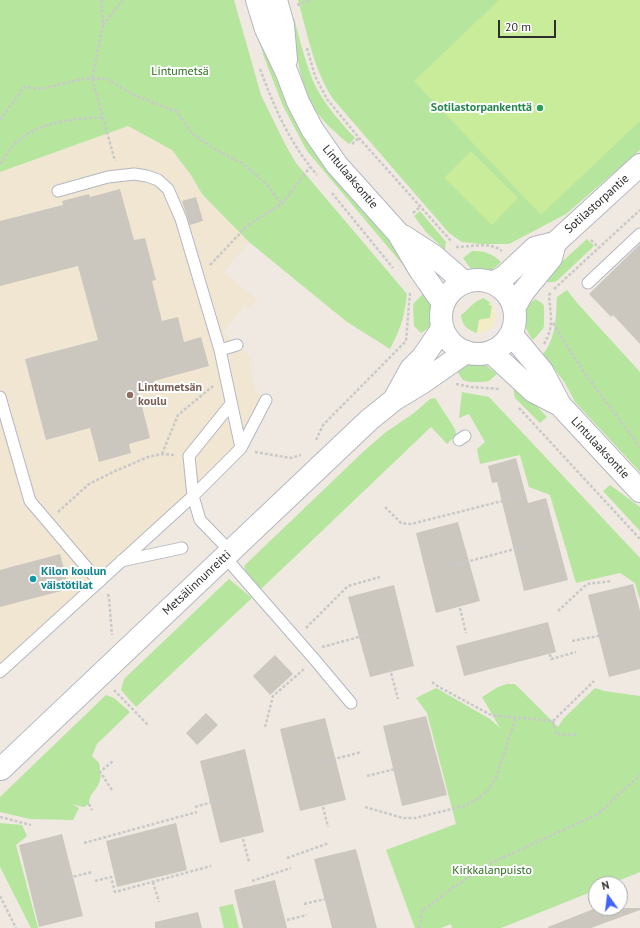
<!DOCTYPE html>
<meta charset="utf-8">
<style>
body{margin:0}
#map{position:relative;width:640px;height:928px;overflow:hidden;background:#efe9e1;font-family:"PT Sans",sans-serif}
canvas{display:block}
.north{position:absolute;left:588px;top:876px;width:40px;height:40px;box-sizing:border-box;background:#fff;border:1px solid #ababab;border-radius:50%;rotate:346deg;font-size:11px;font-weight:700;line-height:16px;text-align:center;color:#2e2e2e}
.north::after{content:'';display:block;margin:auto;width:14px;height:18px;background:#4264fb;clip-path:polygon(50% 0,100% 100%,50% 72%,0 100%)}
.scale{position:absolute;left:498px;top:20px;width:58px;height:18px;box-sizing:border-box;border:2px solid #2e2e2e;border-top:0;padding-left:5px;font-size:12px;line-height:14px;white-space:nowrap;color:#2e2e2e;-webkit-text-stroke:3px #fff;paint-order:stroke}
</style>
<div id="map">
<canvas width="640" height="928"></canvas>
<div class="north">N</div>
<div class="scale">20 m</div>
</div>
<script>
const context = document.querySelector('canvas').getContext('2d');
context.lineJoin = 'round';
function paint(path, color) {
  context.fillStyle = color;
  context.fill(path, 'evenodd');
}
function stroke(path, color, width, dash) {
  context.strokeStyle = color;
  context.lineWidth = width;
  context.lineCap = dash ? 'butt' : 'round';
  context.setLineDash(dash || []);
  context.stroke(path);
}
function label(font, color, halo, rows, align = 'center') {
  context.font = font + ' "PT Sans",sans-serif';
  context.lineWidth = 4;
  context.setLineDash([]);
  context.textBaseline = 'middle';
  context.strokeStyle = halo;
  context.fillStyle = color;
  for (const [text, x, y, turn = 0] of rows) {
    context.save();
    context.translate(x, y);
    context.rotate((+turn || 0) * Math.PI / 180);
    context.textAlign = isNaN(turn) ? turn : align;
    if (halo) context.strokeText(text, 0, 0);
    context.fillText(text, 0, 0);
    context.restore();
  }
}
paint(new Path2D(`
 M128,126L172,150L191,175L202,194L249,242L224,272L257,300L250,308L245,304L223,332L251,356L254,390L266,400L241,448L0,672V172Z`), '#f0e6d1');
paint(new Path2D(`
 M0,0H234L261,95L285,144L296,163L407,294C404,318 401,328 390,349L347,322L249,242L202,194L191,175L172,150L128,126L0,172Z
 M298,0H640V150L566,214L509,244H480L462,242L449,233L333,99C314,70 307,33 298,0Z
 M290,18H294C300,40 305,62 314,83C324,104 340,122 355,138L349,144C337,134 325,124 316,111C299,84 296,49 290,18Z
 M256,28L387,229L414,278L307,151L283,106L264,57Z
 M420,211L446,242L445,250L426,232L414,216Z
 M587,239L594,246L559,279L555,282H548L544,278Z
 M472,251C484,251 492,253 501,262L492,270L471,269L463,258Z
 M567,290L578,304L640,372V472L575,402L565,383L543,354C556,339 556,316 557,297Z
 M424,293C429,300 437,316 432,325C429,328 424,331 421,333L414,326L413,305L414,303Z
 M483,298L491,303L489,304L492,306L490,318L479,320L477,333C467,330 462,325 461,315C471,308 471,303 483,298Z
 M535,299L542,303L544,306V326L543,329L533,340C527,333 521,318 526,309C527,305 532,302 535,299Z
 M463,364H484L497,374L489,381L483,382H469L463,380L456,370Z
 M516,384L547,417L540,423L515,398L513,387Z
 M462,392L489,397L640,558V600L635,583L620,573L576,583L550,495L529,487L520,455L480,464L477,449L485,442L469,414L459,418Z
 M435,398L455,429L456,435L447,444L431,427L260,590L246,572L244,566L364,451L386,432L414,413L430,399Z
 M610,485L640,507V531L603,491Z
 M229,579L252,598L136,707L121,690L124,679Z
 M507,684H515L558,727L563,719L595,688L604,691L640,696V872L610,884H596V890L501,928H452L451,924L441,928H415L386,850L456,824L427,713L416,698L436,688L490,719L500,728L482,697L498,687Z
 M106,695L114,698L130,712L97,744L92,756L99,763C100,769 102,778 99,783C95,793 90,791 89,804L84,807L72,804L79,808L73,820L30,819L0,812V797Z
 M0,823L22,825L27,836L16,845L38,928H31L0,867Z
 M233,904L239,928H224L219,907Z`), '#b6e59e');
paint(new Path2D(`
 M491,303C501,316 494,332 477,333L479,320L490,318L492,306L488,304Z`), '#f3ecc5');
paint(new Path2D(`
 M499,0H640V121L541,215L414,81Z
 M471,151L518,198L492,225L444,178Z`), '#c9ec9a');
paint(new Path2D(`
 M120,189L134,240L145,238L156,280L152,281L162,321L178,317L184,342L201,337L209,366L154,381L155,386L138,391L150,438L129,444L131,453L99,462L90,428L46,440L25,359L98,340L78,266L0,286V221L63,205L62,201L89,194L90,197Z
 M196,197L203,221L190,225L182,201Z
 M640,244V344L613,315L611,317L589,294Z
 M516,458L528,503L546,498L568,580L524,591L497,482L492,483L488,466Z
 M458,522L480,601L436,613L416,533Z
 M60,554L69,589L0,607V570Z
 M633,584L640,611V669L609,677L588,595Z
 M394,585L414,666L370,677L348,597Z
 M548,622L556,652L464,676L456,646Z
 M275,655L293,674L270,695L253,676Z
 M206,713L218,725L197,745L186,733Z
 M426,716L447,795L402,806L383,726Z
 M325,718L346,800L300,811L280,729Z
 M245,749L264,832L220,843L200,761Z
 M176,823L187,870L117,887L106,841Z
 M62,834L83,916L39,927L19,845Z
 M356,849L377,928H332L314,859Z
 M275,880L287,928H243L234,890Z
 M596,908H640V910L591,928H548V927Z
 M198,912L202,928H155V922Z`), '#cbc7bf');
const lane = new Path2D(`
 M58,191L108,177L134,174L147,176L158,180L168,189L181,219L220,350L241,448
 M588,283L640,234
 M220,350L237,345
 M0,397L30,501L99,582
 M459,440L465,436
 M231,552L200,520L193,496L241,448L266,400
 M225,557L315,660L351,703
 M121,561L182,548
 M0,672L193,496L189,456L231,404`);
const street = new Path2D(`
 M257,0L266,29L287,73L298,102L312,129L337,165L398,233L420,270L443,303
 M276,0L283,25L286,60
 M403,236L434,256L464,282
 M395,398L411,369L423,357L442,329
 M1,769L369,420L395,399L423,382L466,352`);
const secondary = new Path2D(`
 M441 317a37 37 0 1 1 74 0a37 37 0 1 1-74 0Z
 M493,283L504,277L535,248L555,243L640,165
 M514,308L523,292L551,258L555,243
 M511,334L542,371L560,405L640,491
 M491,352L533,391L560,405`);
stroke(lane, '#b4b7c1', 13);
stroke(street, '#b4b7c1', 24);
stroke(secondary, '#b4b7c1', 24);
stroke(new Path2D(`
 M101,0L103,25L92,78L115,161
 M297,5L312,0
 M103,25L123,0
 M307,48L315,76L327,99L359,138L452,242
 M260,69C275,109 289,142 317,175
 M0,120L24,87L41,89L78,80L92,78L107,79L134,95L177,112L193,134L216,150L242,163L267,185L282,204
 M352,144L359,138
 M0,164C5,157 10,148 17,142C39,121 74,119 103,117
 M332,193L393,268
 M413,213L420,207
 M591,240L599,248
 M456,247C471,247 489,241 502,251
 M210,265L249,224L282,204L310,167
 M554,289L640,210
 M553,323L585,374L640,447
 M544,344C555,326 550,314 549,295L551,293
 M456,384L471,387L500,389
 M519,408L640,539
 M316,440L323,425L406,341L410,293
 M255,452L291,458L301,455
 M162,454L178,415L213,386
 M385,507L401,523L411,524L526,495
 M58,512L89,484L113,472L148,457L162,454L174,455
 M451,566L530,545
 M108,594L109,598L112,635
 M460,608L466,633
 M558,611L587,584L612,581
 M306,628L348,586L380,577
 M572,641L603,635
 M322,647L370,634
 M550,654L551,659L576,652
 M391,673L398,699
 M432,682L439,687L491,715L553,721
 M114,690L149,726
 M553,721L594,681
 M553,721L556,734L577,735
 M265,727L273,696L304,669
 M318,763L362,752
 M367,776L395,769
 M112,790L100,772L113,761
 M89,804L92,810
 M195,807L229,797
 M323,807L328,827
 M365,807L403,818H415L464,806L478,799L489,789L497,775L516,717
 M0,817L31,825
 M243,839L249,862
 M84,843L197,812
 M287,858L329,843
 M64,879L92,872
 M95,881L111,877L115,892L211,866
 M252,881L291,868
 M153,882L159,902
 M0,896L16,928
 M304,904L330,898
 M287,920L307,915
 M419,928L422,911L452,888L489,864L598,814L640,775`), '#c9c9c9', 2.5, [3, 2]);
stroke(lane, '#fff', 11);
stroke(street, '#fff', 22);
stroke(secondary, '#fff', 22);
for (const [x, y, r, color] of [
 [540,108,4,"#2e9e5b"],
 [130,395,4,"#8d6e63"],
 [33,579,4,"#0f9aa8"]
]) {
  const dot = new Path2D();
  dot.arc(x, y, r, 0, 2 * Math.PI);
  context.fillStyle = color;
  context.fill(dot);
  stroke(dot, '#fff', 1.5);
}
label('12px', '#2c6e1b', '#fff', [
 ["Lintumetsä",180,72],
 ["Kirkkalanpuisto",492,871]
]);
label('bold 12px', '#27864d', '#fff', [
 ["Sotilastorpankenttä",532,108]
], 'right');
label('12px', '#2e2e2e', '#fff', [
 ["Lintulaaksontie",350,177,50],
 ["Sotilastorpantie",597,204,-42],
 ["Lintulaaksontie",600,448,47],
 ["Metsälinnunreitti",197,583,-43]
]);
label('bold 12px', '#785e54', '#fff', [
 ["Lintumetsän",138,388],
 ["koulu",138,402]
], 'left');
label('bold 12px', '#0d838f', '#fff', [
 ["Kilon koulun",41,572],
 ["väistötilat",41,586]
], 'left');
</script>
